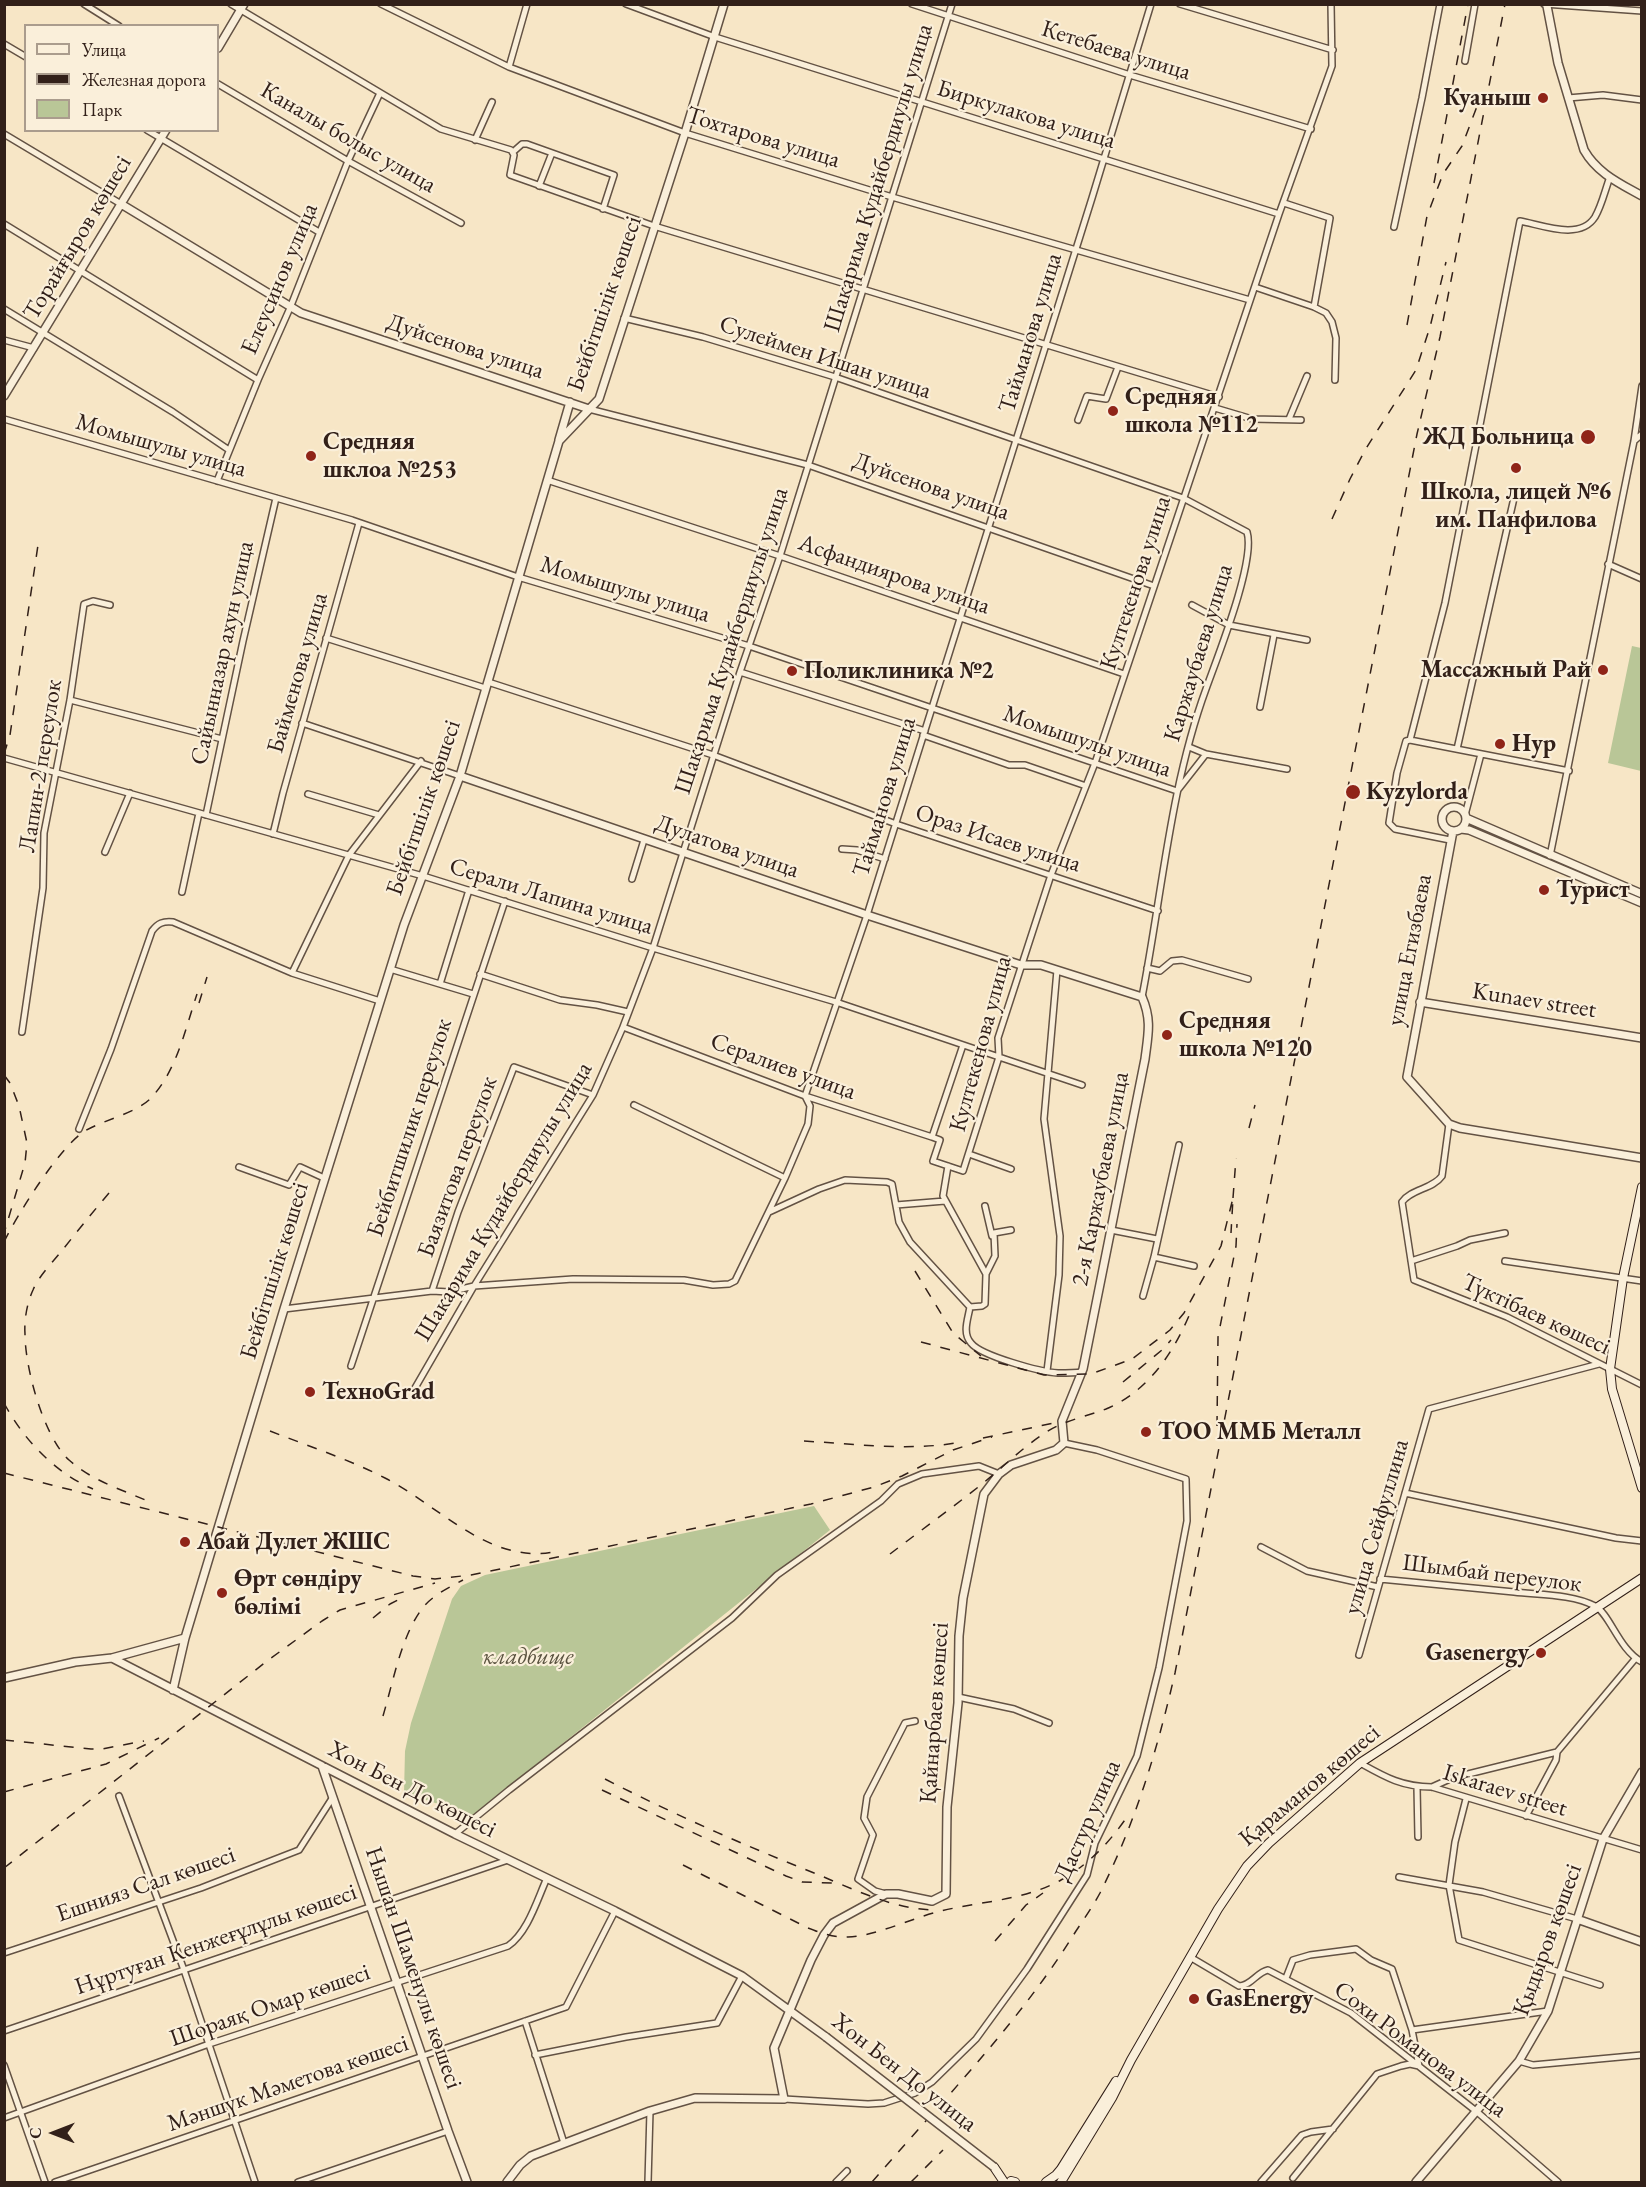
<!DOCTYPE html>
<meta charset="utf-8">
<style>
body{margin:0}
#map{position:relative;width:1646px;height:2187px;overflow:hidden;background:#f7e6c6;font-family:"EB Garamond",serif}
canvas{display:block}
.frame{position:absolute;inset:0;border:6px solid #322019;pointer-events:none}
.legend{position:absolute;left:24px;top:24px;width:195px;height:108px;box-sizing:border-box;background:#faefda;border:2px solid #aa9c8d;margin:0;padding:8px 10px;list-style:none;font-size:18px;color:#322019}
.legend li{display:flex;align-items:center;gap:12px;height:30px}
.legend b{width:30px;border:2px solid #aa9c8d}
.north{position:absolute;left:24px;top:2103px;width:60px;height:60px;-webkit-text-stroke:4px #faefda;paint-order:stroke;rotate:270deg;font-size:16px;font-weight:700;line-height:24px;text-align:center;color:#322019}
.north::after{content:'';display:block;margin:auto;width:21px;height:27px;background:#322019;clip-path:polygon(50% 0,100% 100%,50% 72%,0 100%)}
</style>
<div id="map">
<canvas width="1646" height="2187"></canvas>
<div class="frame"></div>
<ul class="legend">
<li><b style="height:8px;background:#faefda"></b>Улица</li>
<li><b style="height:8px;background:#322019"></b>Железная дорога</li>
<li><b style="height:16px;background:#b9c697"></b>Парк</li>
</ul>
<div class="north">С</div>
</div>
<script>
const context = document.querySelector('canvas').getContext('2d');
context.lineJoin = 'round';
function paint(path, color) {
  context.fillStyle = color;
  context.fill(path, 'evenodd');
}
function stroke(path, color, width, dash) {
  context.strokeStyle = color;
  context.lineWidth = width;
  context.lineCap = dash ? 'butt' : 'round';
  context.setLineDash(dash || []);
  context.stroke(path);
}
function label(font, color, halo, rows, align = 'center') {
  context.font = font + ' "EB Garamond",serif';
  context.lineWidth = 4.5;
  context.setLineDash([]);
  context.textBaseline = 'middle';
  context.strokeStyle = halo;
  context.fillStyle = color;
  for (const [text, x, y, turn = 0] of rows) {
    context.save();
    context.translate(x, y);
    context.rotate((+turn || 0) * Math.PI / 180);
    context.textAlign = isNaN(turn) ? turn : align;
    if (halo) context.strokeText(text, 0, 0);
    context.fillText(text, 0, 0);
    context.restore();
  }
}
paint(new Path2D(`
 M1632,646L1641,648V771L1608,763Z
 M814,1506L830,1530L473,1815L404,1793L405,1751L411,1723L452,1599L461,1586L485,1575Z`), '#b9c697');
const minor = new Path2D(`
 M84,4L119,26
 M231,4L441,129L511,150L514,155L510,175L654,226L1219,397
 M381,4L509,67L685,133L892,197L1250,300
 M626,4L715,37L1279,214
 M912,4L1133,76L1311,129
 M1180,4L1333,50
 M1544,4L1642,11
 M4,44L26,57
 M1465,61L1475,4
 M509,67L527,4
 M218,84L348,161L461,223
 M1568,98L1603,95L1642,100
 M147,130L319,232
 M4,134L121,204
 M475,140L492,102
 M513,152L522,144H527L614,175L603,209
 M539,186L552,153
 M1284,203L1330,218L1314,307
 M4,224L258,380
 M1394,227L1422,98L1440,4
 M1255,287L1314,307L1326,313L1332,322L1336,338L1335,380
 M4,309L173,412L229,450
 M624,318L703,337L835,377L1183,498L1247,532C1256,561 1217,658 1206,689C1170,787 1162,895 1142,997
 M4,340L34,348
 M1215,408L1252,419L1301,420
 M589,409L808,465L1154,586
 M4,419L352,520L518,577L749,646L1177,791L1206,754L1287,769
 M1289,419L1307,376
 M1078,420L1087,396L1106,399L1118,367
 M1634,441L1642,434
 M547,480L780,556L1124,674
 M217,481L258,380L290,308L348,161L380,93
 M1608,564L1642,579
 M1192,605L1229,625L1307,640
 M326,638L485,688
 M740,672L925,731
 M488,682L713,755L896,824L1158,911
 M70,700L222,739
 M1260,707L1274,635
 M302,723L460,776
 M923,735L1009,765H1025L1086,786
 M1410,740L1445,603L1520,221C1542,225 1580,241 1595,217C1602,205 1605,190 1610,177
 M1189,747L1206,754
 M1457,749L1514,498
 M4,758L423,876L653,948L836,1002L1082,1085
 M308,794L379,815
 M206,815L243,641L276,498
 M1465,815L1481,754
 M273,834L283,793L359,523
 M1450,840L1395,829L1389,823L1397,773L1406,741L1410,740L1569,771
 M842,849L857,850L885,859
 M105,852L130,793
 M1550,856L1634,441L1642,386
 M632,879L644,840
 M182,892L199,813
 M1147,968L1160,971L1172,961L1182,960L1248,979
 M390,969L473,994
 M292,973L349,855L421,761
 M480,974L560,1000L597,1005L628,1012
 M440,984L469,890
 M623,1027L805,1096L932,1137L940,1140L933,1161L963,1171L999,1057L998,1038L1051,875L1095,763L1279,214L1332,66L1331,4
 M22,1032L43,888L44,833L70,700L84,604L93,601L110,605
 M634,1105L785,1178
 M1449,1124L1442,1176C1433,1189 1411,1189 1402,1202L1414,1280L1507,1317L1642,1385
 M79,1129L111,1049L152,931C158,923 163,921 173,922L292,973L380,1001
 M932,1137L963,1045
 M969,1154L1011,1169
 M239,1167L289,1185L300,1167L324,1178
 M896,1205L945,1201
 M985,1206L992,1236
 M769,1212L819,1189L845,1180L887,1182L892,1184L899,1222L910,1242L970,1307L982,1306L985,1304L986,1274L943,1196L948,1166
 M1111,1230L1157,1239
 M1154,1257L1194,1266
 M1411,1261L1457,1246L1470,1240L1505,1233
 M1505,1261L1642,1281
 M986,1274L995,1256L994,1233L1011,1230
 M432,1291L458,1212L514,1067L593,1095
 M1143,1296L1154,1257L1179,1145
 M970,1307C968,1319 962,1333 971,1343C981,1356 1041,1372 1058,1373C1066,1373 1074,1373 1082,1372
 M284,1309L432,1291L449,1292L474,1286L573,1279L684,1280L713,1285L729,1284L735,1281L785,1178L808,1124L810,1106L805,1096L867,915L1092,198L1151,4
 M351,1366L505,901
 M1047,1371L1059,1275L1060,1236L1044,1119L1057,970
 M415,1388L474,1286L593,1095L623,1027L653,948L740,672L780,556L952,4
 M1405,1493L1616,1538L1642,1541
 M1261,1547L1307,1571L1378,1587
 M1380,1579C1425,1583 1469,1588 1514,1592C1539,1595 1572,1594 1595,1606C1610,1614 1619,1650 1642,1662
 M1359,1655L1429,1409L1599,1364
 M958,1697L1014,1709L1049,1723
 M1360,1763C1385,1777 1402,1787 1432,1787L1642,1850
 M1417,1787L1418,1837
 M1432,1787L1452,1778L1557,1752
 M119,1796L184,1970L255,2182
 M1466,1799L1455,1842L1449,1885L1459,1940L1600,1985
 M1526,1816L1556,1760L1557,1752L1635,1659
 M455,1834L509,1790L732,1618L777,1575L881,1501L898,1484L922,1474L979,1466L999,1474
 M1399,1877L1483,1892L1577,1919
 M886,1894L875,1891L858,1879L873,1835L864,1818L867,1797L905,1723L915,1721
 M4,1953L201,1888L299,1850L333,1797
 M1190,1957L1239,1986C1251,1986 1257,1972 1268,1970L1351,2013L1476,2111L1558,2182
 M1286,1978L1293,1960L1310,1955L1356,1949L1371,1960L1392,1969L1412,2030L1419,2066L1410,2064L1401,2066L1377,2074L1293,2178
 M525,2021L564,2143
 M1412,2030L1548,2011
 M4,2031L508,1860
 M535,2055L626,2037L717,2023L742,1976
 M1519,2061L1533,2065L1642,2055
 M4,2065L45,2182
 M784,2099L868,2104L884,2103L915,2093L932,2082L976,2039L1027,1969L1087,1875L1095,1843L1137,1756L1159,1668L1187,1521L1186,1479L1097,1450L1064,1443
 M4,2118L209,2044L508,1946C528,1932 537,1900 547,1878
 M55,2182L566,2007L615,1911
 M298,2182L448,2131
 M648,2182L650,2111
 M836,2182L847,2171
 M1261,2182L1302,2135L1311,2132L1333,2129`);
const tertiary = new Path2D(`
 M1547,6L1558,63L1584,150C1597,173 1619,183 1642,196
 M218,48L244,4
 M121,204L301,313L589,409
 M4,396L166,130
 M559,440L570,402
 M460,776L867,915L1021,965H1041L1142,997C1152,1020 1148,1035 1145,1059L1083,1369L1062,1421L1064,1443L1056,1450L1011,1465L999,1474L984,1494L963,1598L959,1636L958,1703L947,1807L946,1894L932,1901L898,1894H886L833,1923L824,1935L811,1960L774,2048L784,2099L695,2098L650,2111L531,2156L520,2165L507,2182
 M1442 819a12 12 0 1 1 24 0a12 12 0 1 1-24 0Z
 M1466,818L1642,894
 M1461,829L1469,830L1642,903
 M1453,831L1407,1077L1449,1124L1460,1128L1642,1158
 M1420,1002L1642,1038
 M112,1658L185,1638
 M4,1678L75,1662L112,1658L455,1834L615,1911L742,1976L826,2037
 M173,1690L185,1638L284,1309L404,925L460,776L559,441L599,399L685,133L724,4
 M322,1766L448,2131L467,2182
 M1577,1919L1642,1942
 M1416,2182L1519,2061L1548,2011L1603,1839L1642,1772`);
const secondary = new Path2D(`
 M1642,1187L1623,1278L1610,1369L1612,1389L1642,1488
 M994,2167L1004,2182
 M1011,2181L1015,2182
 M1046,2182L1056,2175L1061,2169L1116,2081
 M1061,2182L1112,2098L1131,2060L1218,1909L1247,1866L1269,1843L1360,1763L1642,1578`);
stroke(minor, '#635244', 8);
stroke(tertiary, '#635244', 10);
stroke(secondary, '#322019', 10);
stroke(minor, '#faefda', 5);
stroke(tertiary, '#faefda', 7);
stroke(secondary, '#faefda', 8);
stroke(new Path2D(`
 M1434,183L1468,4
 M1407,325L1427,216L1443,174L1462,146L1479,101
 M1332,519L1350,479L1365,450L1416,370L1430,327L1446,262
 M4,754L10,735L38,545
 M199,1003L207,977
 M4,1075L10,1083L19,1106L27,1143L25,1163L5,1230
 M1249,1128L1255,1105
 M109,1193C92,1213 76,1233 60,1253C51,1264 39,1276 33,1290C27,1303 24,1320 25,1334C25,1369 44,1437 69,1460C92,1481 123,1490 150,1502
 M1233,1198L1236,1158
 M4,1242C17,1215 60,1146 85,1131C103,1120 137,1113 151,1098C177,1070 185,1030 197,994
 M915,1271L953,1333L981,1356
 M921,1342L1044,1375L1091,1374L1132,1359L1170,1330L1184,1313L1221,1246L1233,1198L1231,1233
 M1123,1382L1162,1350L1171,1340
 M4,1403C23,1439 55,1473 93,1489
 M1217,1426L1218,1337L1236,1246L1237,1224
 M270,1431C308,1446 348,1459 385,1478C437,1504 488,1564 553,1552
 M983,1438L1054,1423
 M804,1441C855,1444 906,1451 956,1443
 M4,1473L413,1576L435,1579L471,1575L811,1504L874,1487L902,1476L953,1450L992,1437
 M890,1554C920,1531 952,1508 982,1484C1002,1468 1021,1449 1042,1435C1061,1421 1085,1417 1106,1409C1149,1391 1174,1352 1191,1311
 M373,1618L390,1604L406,1596
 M383,1716C393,1682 401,1638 421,1610C431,1596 448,1588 463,1580
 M4,1740L91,1749H102L144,1741
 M605,1779C675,1815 746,1846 819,1875C855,1890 894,1909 933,1910
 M602,1790L786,1876L802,1882L832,1883
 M4,1792L106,1764L159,1738
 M683,1865L808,1928C821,1933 834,1938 848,1937C876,1936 912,1918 941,1911C981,1901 1023,1901 1061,1880C1088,1865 1109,1843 1127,1817
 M4,1868L267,1661L322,1621L340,1610L435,1583
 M995,1941L1026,1905L1043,1893
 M872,2182C942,2101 1019,2023 1076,1931C1084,1919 1093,1906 1100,1893C1136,1821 1157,1751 1175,1673L1417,434L1440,337L1505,4
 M911,2182L943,2150`), '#322019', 1.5, [10, 10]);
const tertiaryBridge = new Path2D(`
 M826,2037L994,2167`);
stroke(tertiaryBridge, '#635244', 10, []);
stroke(tertiaryBridge, '#faefda', 7);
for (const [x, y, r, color] of [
 [1543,98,6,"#8f2418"],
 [1113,411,6,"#8f2418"],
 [1588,437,8,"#8f2418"],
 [311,456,6,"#8f2418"],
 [1516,468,6,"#8f2418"],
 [1603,670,6,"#8f2418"],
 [792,671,6,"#8f2418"],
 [1500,744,6,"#8f2418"],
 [1353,792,8,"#8f2418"],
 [1544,890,6,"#8f2418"],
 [1167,1035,6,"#8f2418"],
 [310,1392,6,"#8f2418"],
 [1146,1432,6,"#8f2418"],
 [185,1542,6,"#8f2418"],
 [222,1593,6,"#8f2418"],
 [1541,1653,6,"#8f2418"],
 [1194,1999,6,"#8f2418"]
]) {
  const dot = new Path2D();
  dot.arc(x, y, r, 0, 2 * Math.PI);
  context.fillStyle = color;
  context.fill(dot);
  stroke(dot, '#faefda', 2);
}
label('24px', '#322019', '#faefda', [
 ["Кетебаева улица",1116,51,17],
 ["Биркулакова улица",1026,115,17],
 ["Каналы болыс улица",348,138,30],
 ["Тохтарова улица",763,138,17],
 ["Шакарима Кудайбердиулы улица",879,178,-73],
 ["Торайғыров көшесі",78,238,-59],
 ["Елеусинов улица",280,279,-67],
 ["Бейбітшілік көшесі",605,304,-71],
 ["Тайманова улица",1031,333,-73],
 ["Дуйсенова улица",465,347,18],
 ["Сулеймен Ишан улица",825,358,18],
 ["Момышулы улица",161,446,16],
 ["Дуйсенова улица",931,487,19],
 ["Асфандиярова улица",894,575,19],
 ["Култекенова улица",1136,583,-72],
 ["Момышулы улица",625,590,17],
 ["Шакарима Кудайбердиулы улица",732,641,-72],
 ["Сайынназар ахун улица",223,653,-78],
 ["Каржаубаева улица",1199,653,-73],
 ["Байменова улица",298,673,-74],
 ["Момышулы улица",1087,742,19],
 ["Лапин-2 переулок",41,766,-81],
 ["Тайманова улица",885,797,-73],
 ["Бейбітшілік көшесі",424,808,-71],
 ["Ораз Исаев улица",998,839,18],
 ["Дулатова улица",727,847,19],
 ["Серали Лапина улица",551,897,17],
 ["улица Егизбаева",1410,950,-79],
 ["Kunaev street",1534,1001,9],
 ["Култекенова улица",981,1044,-75],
 ["Сералиев улица",783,1067,20],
 ["Бейбитшилик переулок",410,1128,-72],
 ["Баязитова переулок",458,1167,-70],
 ["2-я Каржаубаева улица",1101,1179,-79],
 ["Шакарима Кудайбердиулы улица",504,1202,-59],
 ["Бейбітшілік көшесі",275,1271,-73],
 ["Түктібаев көшесі",1536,1315,25],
 ["улица Сейфуллина",1377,1527,-74],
 ["Шымбай переулок",1492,1574,7],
 ["Қайнарбаев көшесі",935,1713,-86],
 ["Қараманов көшесі",1310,1786,-40],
 ["Хон Бен До көшесі",412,1790,27],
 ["Iskaraev street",1505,1791,17],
 ["Дастур улица",1088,1821,-66],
 ["Ешнияз Сал көшесі",146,1885,-19],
 ["Нұртуған Кенжеғұлұлы көшесі",216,1940,-19],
 ["Қыдыров көшесі",1548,1940,-70],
 ["Нышан Шаменулы көшесі",413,1968,71],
 ["Шораяқ Омар көшесі",270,2006,-19],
 ["Сохи Романова улица",1420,2050,37],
 ["Хон Бен До улица",904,2073,38],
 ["Мәншүк Мәметова көшесі",288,2084,-19]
]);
label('bold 24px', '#322019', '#faefda', [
 ["Куаныш",1531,98,"right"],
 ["Средняя",1125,397],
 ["школа №112",1125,425],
 ["ЖД Больница",1574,437,"right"],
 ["Средняя",323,442],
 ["шклоа №253",323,470],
 ["Школа, лицей №6",1516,492,"center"],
 ["им. Панфилова",1516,520,"center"],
 ["Массажный Рай",1591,670,"right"],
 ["Поликлиника №2",804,671],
 ["Нур",1512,744],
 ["Kyzylorda",1366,792],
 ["Турист",1556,890],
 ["Средняя",1179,1021],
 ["школа №120",1179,1049],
 ["ТехноGrad",322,1392],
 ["ТОО ММБ Металл",1158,1432],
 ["Абай Дулет ЖШС",197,1542],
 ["Өрт сөндіру",234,1579],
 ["бөлімі",234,1607],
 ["Gasenergy",1529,1653,"right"],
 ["GasEnergy",1206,1999]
], 'left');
label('italic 24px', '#5a523f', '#faefda', [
 ["кладбище",528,1657]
]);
</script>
